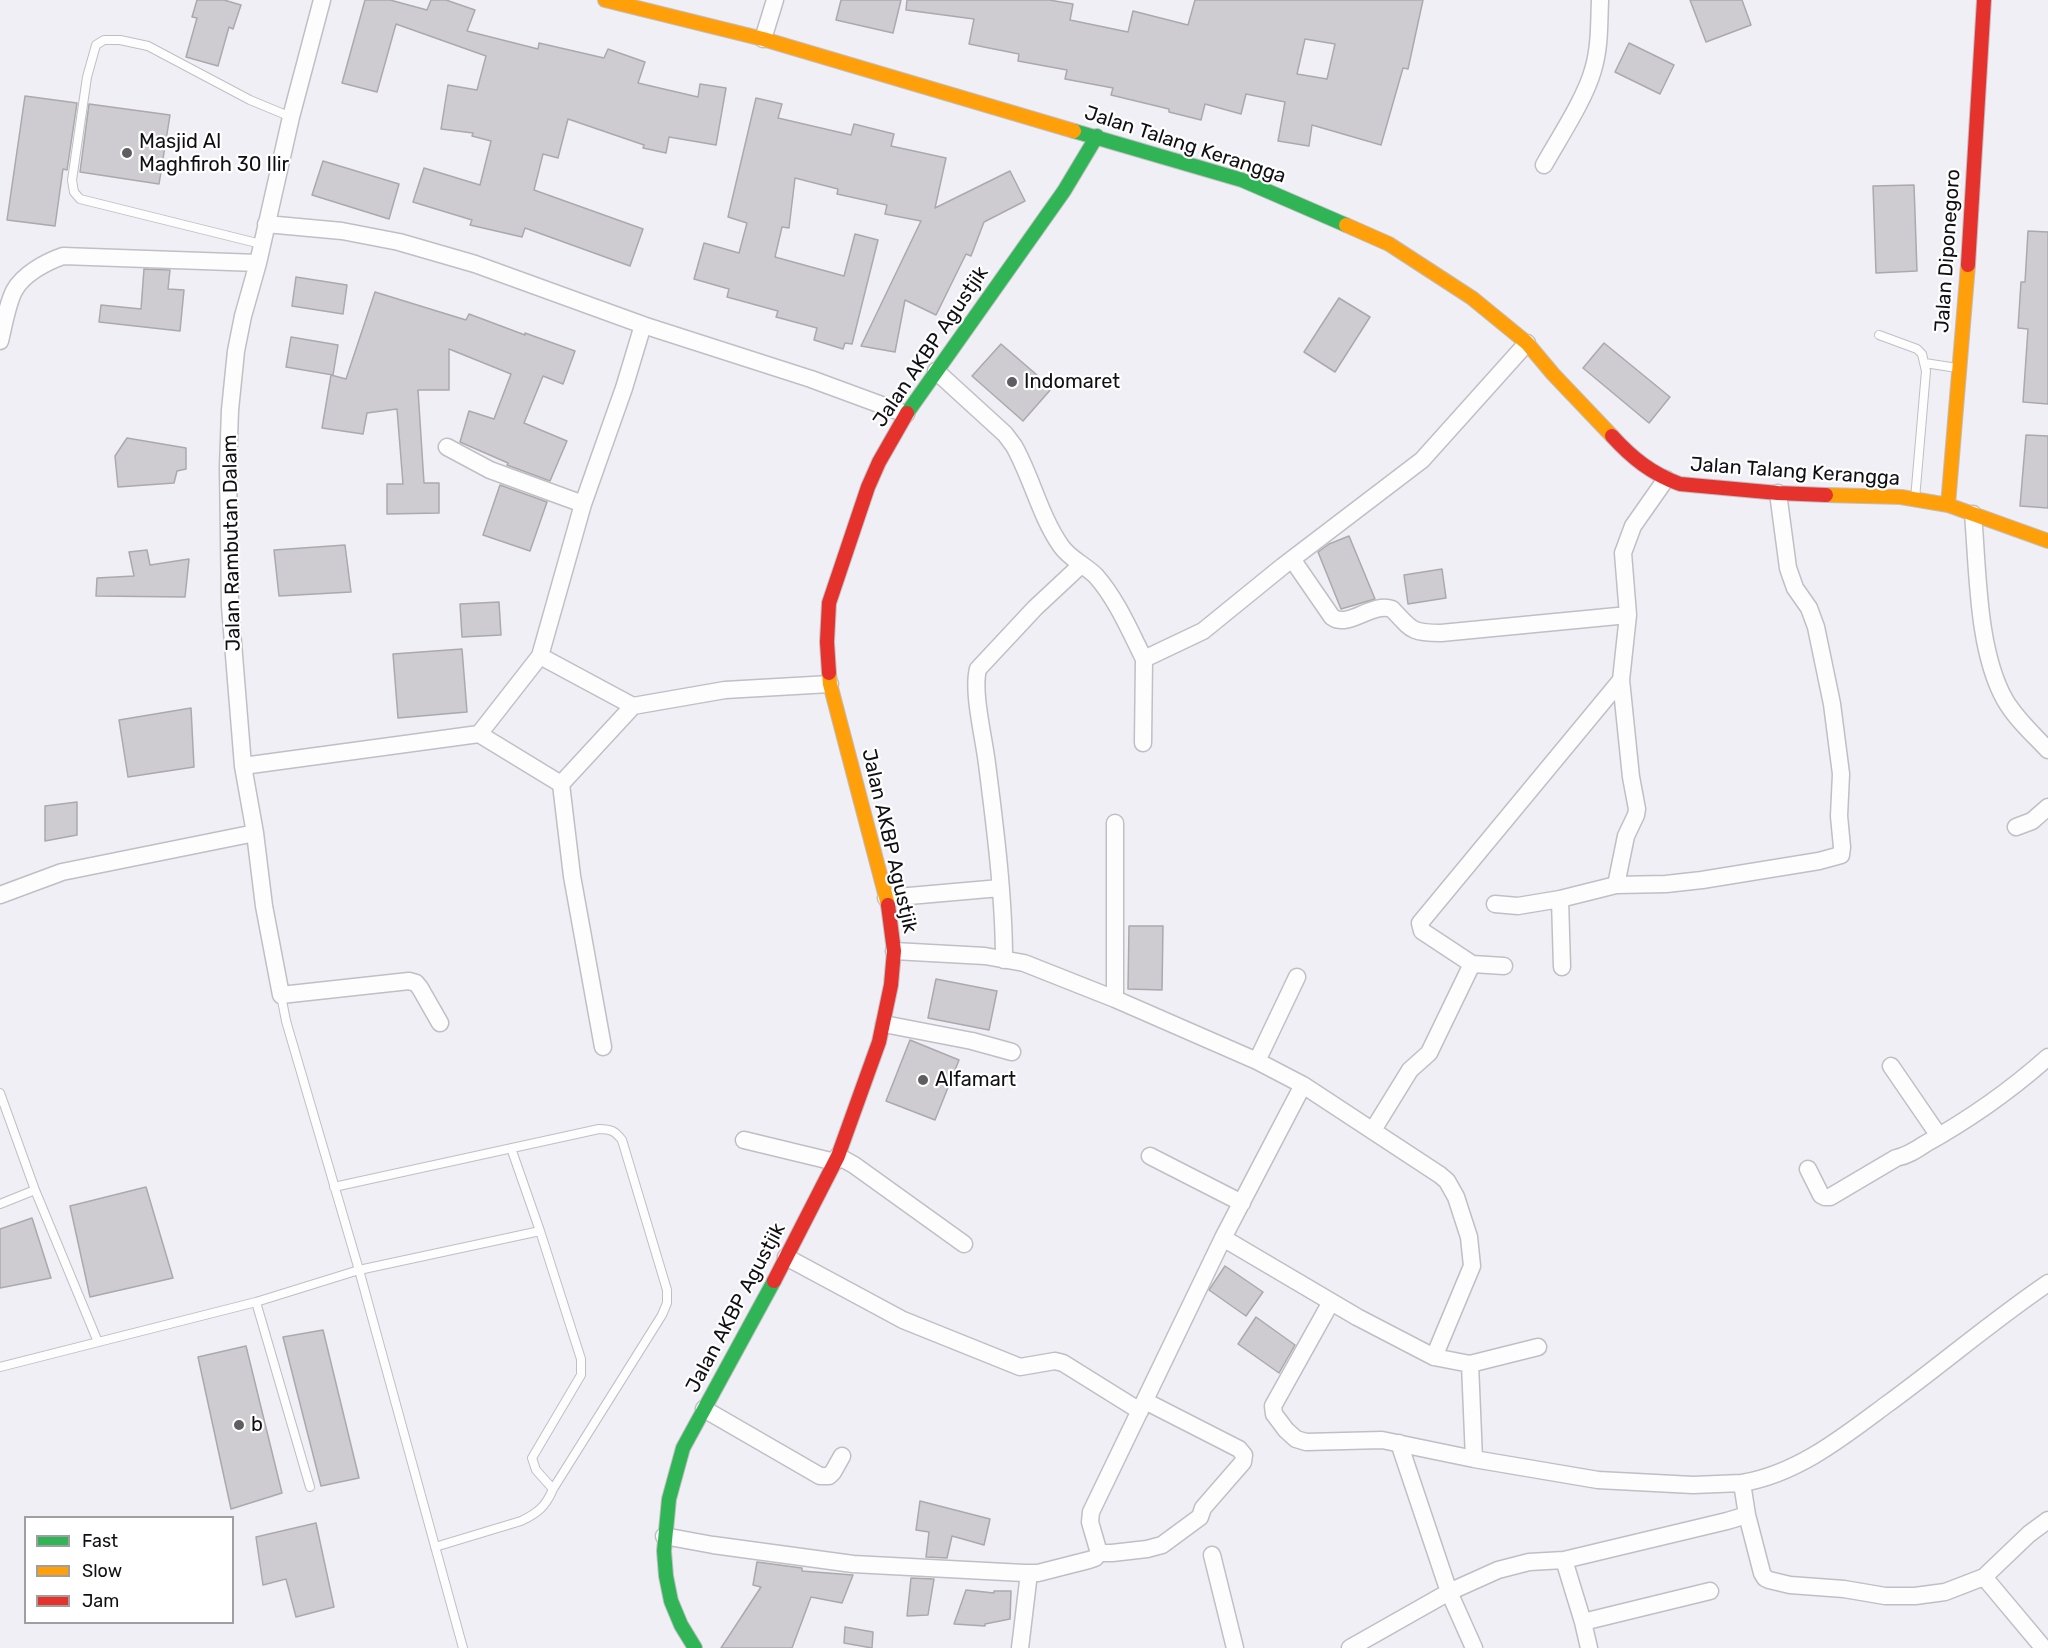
<!DOCTYPE html>
<style>
body{margin:0}
#map{position:relative;width:2048px;height:1648px;overflow:hidden;background:#f0eff6;font-family:Rubik,sans-serif}
canvas{display:block}
.legend{position:absolute;left:24px;top:1516px;width:210px;height:108px;box-sizing:border-box;background:#fff;border:2px solid #9f9fa1;margin:0;padding:8px 10px;list-style:none;font-size:18px;color:#100f13}
.legend li{display:flex;align-items:center;gap:12px;height:30px}
.legend b{width:30px;border:2px solid #9f9fa1}
</style>
<div id="map">
<canvas width="2048" height="1648"></canvas>
<ul class="legend">
<li><b style="height:8px;background:#30b455"></b>Fast</li>
<li><b style="height:8px;background:#ff9f0a"></b>Slow</li>
<li><b style="height:8px;background:#e5322d"></b>Jam</li>
</ul>
</div>
<script>
const context = document.querySelector('canvas').getContext('2d');
context.lineJoin = 'round';
function paint(path, color) {
  context.fillStyle = color;
  context.fill(path, 'evenodd');
}
function stroke(path, color, width, dash) {
  context.strokeStyle = color;
  context.lineWidth = width;
  context.lineCap = dash ? 'butt' : 'round';
  context.setLineDash(dash || []);
  context.stroke(path);
}
function label(font, color, halo, rows, align = 'center') {
  context.font = font + ' Rubik,sans-serif';
  context.lineWidth = 4.5;
  context.setLineDash([]);
  context.textBaseline = 'middle';
  context.strokeStyle = halo;
  context.fillStyle = color;
  for (const [text, x, y, turn = 0] of rows) {
    context.save();
    context.translate(x, y);
    context.rotate((+turn || 0) * Math.PI / 180);
    context.textAlign = isNaN(turn) ? turn : align;
    if (halo) context.strokeText(text, 0, 0);
    context.fillText(text, 0, 0);
    context.restore();
  }
}
const building = new Path2D(`
 M197,0H224L241,5L233,29L229,27L218,66L186,57L197,18L192,17Z
 M365,0H390L427,10L431,0H446L475,10L467,31L538,49L539,43L604,58L608,49L645,62L638,83L698,97L700,84L726,88L716,145L669,137L666,153L643,148L644,145L568,119L558,158L543,154L534,190L643,229L630,266L525,228L522,237L470,225L472,220L413,202L424,168L480,185L491,141L472,136L473,133L441,129L448,85L477,90L486,56L396,24L377,92L342,83Z
 M841,0H901L893,33L836,20Z
 M907,0H1049L1073,4L1070,20L1128,32L1133,11L1188,25L1195,0H1423L1408,69L1403,68L1381,145L1312,125L1309,146L1278,141L1285,102L1246,94L1241,114L1205,104L1201,120L1169,112V109L1111,95L1113,88L1065,79L1067,70L1018,61L1019,54L969,44L974,19L906,10ZM1305,39L1335,44L1327,79L1297,74Z
 M1690,0H1742L1751,25L1706,42Z
 M1629,43L1674,65L1660,94L1615,72Z
 M25,96L77,103L67,170L63,169L55,226L7,220Z
 M756,98L782,104L778,118L851,135L854,124L894,134L891,146L946,158L935,208L1010,171L1025,201L984,222L971,256L966,254L936,315L905,300L895,352L861,346L921,221L885,214L887,205L837,194L838,189L795,178L789,228L782,227L775,257L844,276L855,234L878,240L852,344L845,343L843,349L814,340L817,328L776,317L778,311L727,297L729,289L694,279L704,243L739,253L747,223L728,217Z
 M89,104L170,115L159,184L80,172Z
 M323,161L399,184L389,219L312,195Z
 M1914,185L1917,271L1876,273L1873,186Z
 M2028,231L2048,232V404L2023,402L2028,329L2018,328L2021,282H2025Z
 M144,269L170,270L168,289L184,290L180,331L99,322L101,305L141,309Z
 M296,277L347,285L343,314L292,306Z
 M375,292L466,320L469,314L525,335V333L575,351L563,384L543,376L524,423L567,441L550,481L507,465L508,463L460,442L469,411L494,419L511,374L449,349V390H418L424,483H439V513L387,514V484H403L397,409L367,413L363,434L322,428L331,375L346,379Z
 M1339,298L1370,317L1335,372L1304,352Z
 M291,337L338,345L333,375L286,367Z
 M1604,343L1670,397L1649,423L1583,368Z
 M1001,344L1052,388L1023,421L972,376Z
 M2026,435L2048,436V508L2020,506Z
 M127,438L186,448V469L177,471L174,483L118,487L115,456Z
 M500,485L547,502L530,551L483,535Z
 M1349,536L1375,599L1341,609L1318,552L1329,544Z
 M345,545L351,592L279,596L274,550Z
 M147,550L150,565L189,559L185,597L96,596L97,578L134,576L129,552Z
 M1442,569L1446,598L1408,604L1404,575Z
 M499,602L501,635L462,637L460,604Z
 M462,649L467,712L398,718L393,654Z
 M191,708L194,767L128,777L119,720Z
 M77,802V835L45,841V806Z
 M1129,926H1163L1162,990L1128,989Z
 M936,979L997,991L989,1030L928,1018Z
 M910,1040L959,1060L935,1120L886,1101Z
 M146,1187L173,1278L90,1297L70,1206Z
 M32,1218L51,1278L0,1288V1229Z
 M1225,1266L1263,1292L1246,1316L1209,1290Z
 M1256,1317L1295,1345L1279,1373L1238,1344Z
 M323,1330L359,1478L321,1486L283,1337Z
 M246,1346L282,1493L231,1509L198,1357Z
 M920,1501L990,1519L984,1545L952,1536L947,1558L926,1557L929,1532L916,1530Z
 M316,1523L334,1607L296,1617L286,1579L263,1585L256,1537Z
 M757,1562L802,1568V1571L853,1575L842,1603L811,1597L792,1648H721L761,1587L753,1585Z
 M911,1578L934,1579L928,1615L907,1616Z
 M966,1590L994,1593V1591H1011L1010,1619L985,1624V1626L954,1624Z
 M845,1627L873,1632L872,1648L844,1643Z`);
paint(building, '#ceccd0');
stroke(building, '#aba9ac', 1.5);
const lane = new Path2D(`
 M261,244L80,199L74,192L72,180L87,77L96,45L104,40H120L148,46L250,100L291,117
 M1879,335L1917,349L1922,354L1926,371L1915,499
 M1925,363L1957,368
 M281,995L286,1021L359,1270L463,1648
 M0,1093L35,1190L98,1342
 M511,1148L540,1231L581,1359V1375L532,1458L536,1470L553,1489
 M334,1187L599,1129C611,1129 615,1131 622,1140L667,1290V1303L662,1315L553,1489C546,1506 538,1513 521,1521L435,1547
 M0,1204L35,1190
 M256,1302L310,1487
 M0,1367L256,1302L359,1270L540,1231`);
const street = new Path2D(`
 M322,0L291,117L258,263L243,316L236,351L230,410L228,467L230,606L243,766L255,833L264,906L281,995L409,981L416,983L420,988L440,1023
 M763,39L775,0
 M1544,165C1559,138 1585,99 1593,70C1600,47 1599,23 1600,0
 M266,224L342,231L399,242L475,264L643,325L811,379L906,414
 M0,341C4,325 7,305 14,291C23,274 46,262 63,256L258,263
 M936,371L1005,434L1014,446C1032,478 1040,516 1061,546C1070,559 1085,565 1096,576C1117,600 1130,631 1144,659
 M447,447L490,470L583,504
 M1973,514C1978,571 1977,650 2005,700C2016,719 2033,734 2048,750
 M1292,559L1332,617C1349,629 1371,602 1392,609C1412,630 1411,633 1441,633L1628,615
 M633,706L725,690L830,684
 M479,734L561,784L633,706L540,656
 M1143,743L1144,659L1203,631L1283,566L1422,460L1527,343
 M243,766L479,734L540,656L583,504L624,388L643,325
 M561,784L572,876L603,1047
 M1115,823V999
 M2016,827L2032,821L2048,807
 M1616,885L1626,836L1636,815L1637,809L1631,777L1621,680
 M0,895L62,872L255,833
 M886,898L1000,888
 M1495,904L1518,906L1560,899
 M894,951L985,956L1024,963L1115,999L1257,1061L1303,1085L1440,1175L1447,1181L1456,1197L1469,1237L1472,1266L1434,1357
 M1004,960C1004,897 995,826 987,764C984,738 972,692 978,669L1035,608L1081,565
 M1504,966L1472,964L1422,931L1420,923L1621,680L1628,615L1623,553L1633,526L1666,479
 M1562,967L1560,899L1616,885L1666,884L1702,880L1819,861L1841,855L1842,847L1839,816L1841,774L1832,704L1816,627L1809,608L1795,588L1788,568L1778,493
 M884,1024L972,1041L1012,1052
 M1257,1061L1297,977
 M1891,1066L1939,1136
 M1373,1130L1410,1070L1429,1053L1472,964
 M744,1140L835,1162
 M838,1156L854,1165L964,1244
 M1150,1156L1242,1203
 M1808,1169L1821,1195L1825,1197H1830L1896,1158C1907,1156 1916,1150 1925,1144C1968,1120 2011,1090 2048,1057
 M1223,1238L1357,1317L1434,1357L1470,1364L1538,1347
 M786,1257L903,1320L1020,1367L1055,1361L1063,1363L1140,1411
 M1331,1302L1273,1406L1274,1414L1286,1430L1296,1439L1306,1442L1382,1440L1474,1459L1598,1480L1693,1485L1742,1483
 M1470,1364L1474,1459
 M704,1409L820,1476H829L833,1472L842,1456
 M1399,1443L1449,1592L1474,1648
 M1747,1515L1762,1573L1765,1578L1769,1580L1790,1585L1844,1589L1885,1596H1915L1945,1592L1984,1577L2029,1534L2048,1520
 M664,1536L713,1545L853,1564L1024,1573H1038L1089,1560L1095,1558L1099,1553H1112L1147,1549L1162,1545L1200,1517L1203,1508L1243,1462L1244,1455L1239,1449L1145,1401
 M1099,1553L1090,1522L1091,1512L1223,1238L1303,1085
 M1212,1555L1235,1648
 M1564,1560L1727,1521L1747,1515L1742,1483C1797,1474 1843,1437 1886,1405C1941,1365 1992,1321 2048,1283
 M1984,1577L2041,1645
 M1583,1622L1710,1591
 M1020,1648L1029,1573
 M1350,1648L1449,1592L1498,1570L1529,1562L1564,1560L1583,1622L1589,1648`);
const fast = new Path2D(`
 M1074,131L1242,180L1346,225
 M907,413L1064,191L1097,136
 M695,1648L681,1625L671,1601L666,1576L664,1551L669,1499L683,1448L774,1281`);
const slow = new Path2D(`
 M605,0L763,39L1074,131
 M1346,225L1389,244L1472,298L1527,343L1553,374L1612,436
 M1826,495L1901,497L1948,505L2048,541
 M1948,505L1968,265
 M829,673L830,684L888,905`);
const jam = new Path2D(`
 M1968,265L1984,0
 M1612,436C1632,458 1652,474 1680,484L1778,493L1826,495
 M829,673L827,642L829,603L868,487L879,462L907,413
 M774,1281L838,1156L879,1042L891,985L894,951L888,905`);
stroke(lane, '#c0bfc4', 10);
stroke(street, '#c0bfc4', 19);
stroke(fast, '#c0bfc4', 16);
stroke(slow, '#c0bfc4', 16);
stroke(jam, '#c0bfc4', 16);
stroke(lane, '#fdfdfe', 8);
stroke(street, '#fdfdfe', 16);
stroke(fast, '#30b455', 14);
stroke(slow, '#ff9f0a', 14);
stroke(jam, '#e5322d', 14);
for (const [x, y, r, color] of [
 [127,153,6,"#5e5d62"],
 [1012,382,6,"#5e5d62"],
 [923,1080,6,"#5e5d62"],
 [239,1425,6,"#5e5d62"]
]) {
  const dot = new Path2D();
  dot.arc(x, y, r, 0, 2 * Math.PI);
  context.fillStyle = color;
  context.fill(dot);
  stroke(dot, '#fff', 2);
}
label('20px', '#100f13', '#fff', [
 ["Masjid Al",139,142],
 ["Maghfiroh 30 Ilir",139,165],
 ["Indomaret",1024,382],
 ["Alfamart",935,1080],
 ["b",251,1425]
], 'left');
label('20px', '#100f13', '#fff', [
 ["Jalan Talang Kerangga",1185,145,18],
 ["Jalan Diponegoro",1948,251,-86],
 ["Jalan AKBP Agustjik",931,347,-56],
 ["Jalan Talang Kerangga",1795,472,4],
 ["Jalan Rambutan Dalam",232,543,-91],
 ["Jalan AKBP Agustjik",889,841,77],
 ["Jalan AKBP Agustjik",736,1308,-62]
]);
</script>
